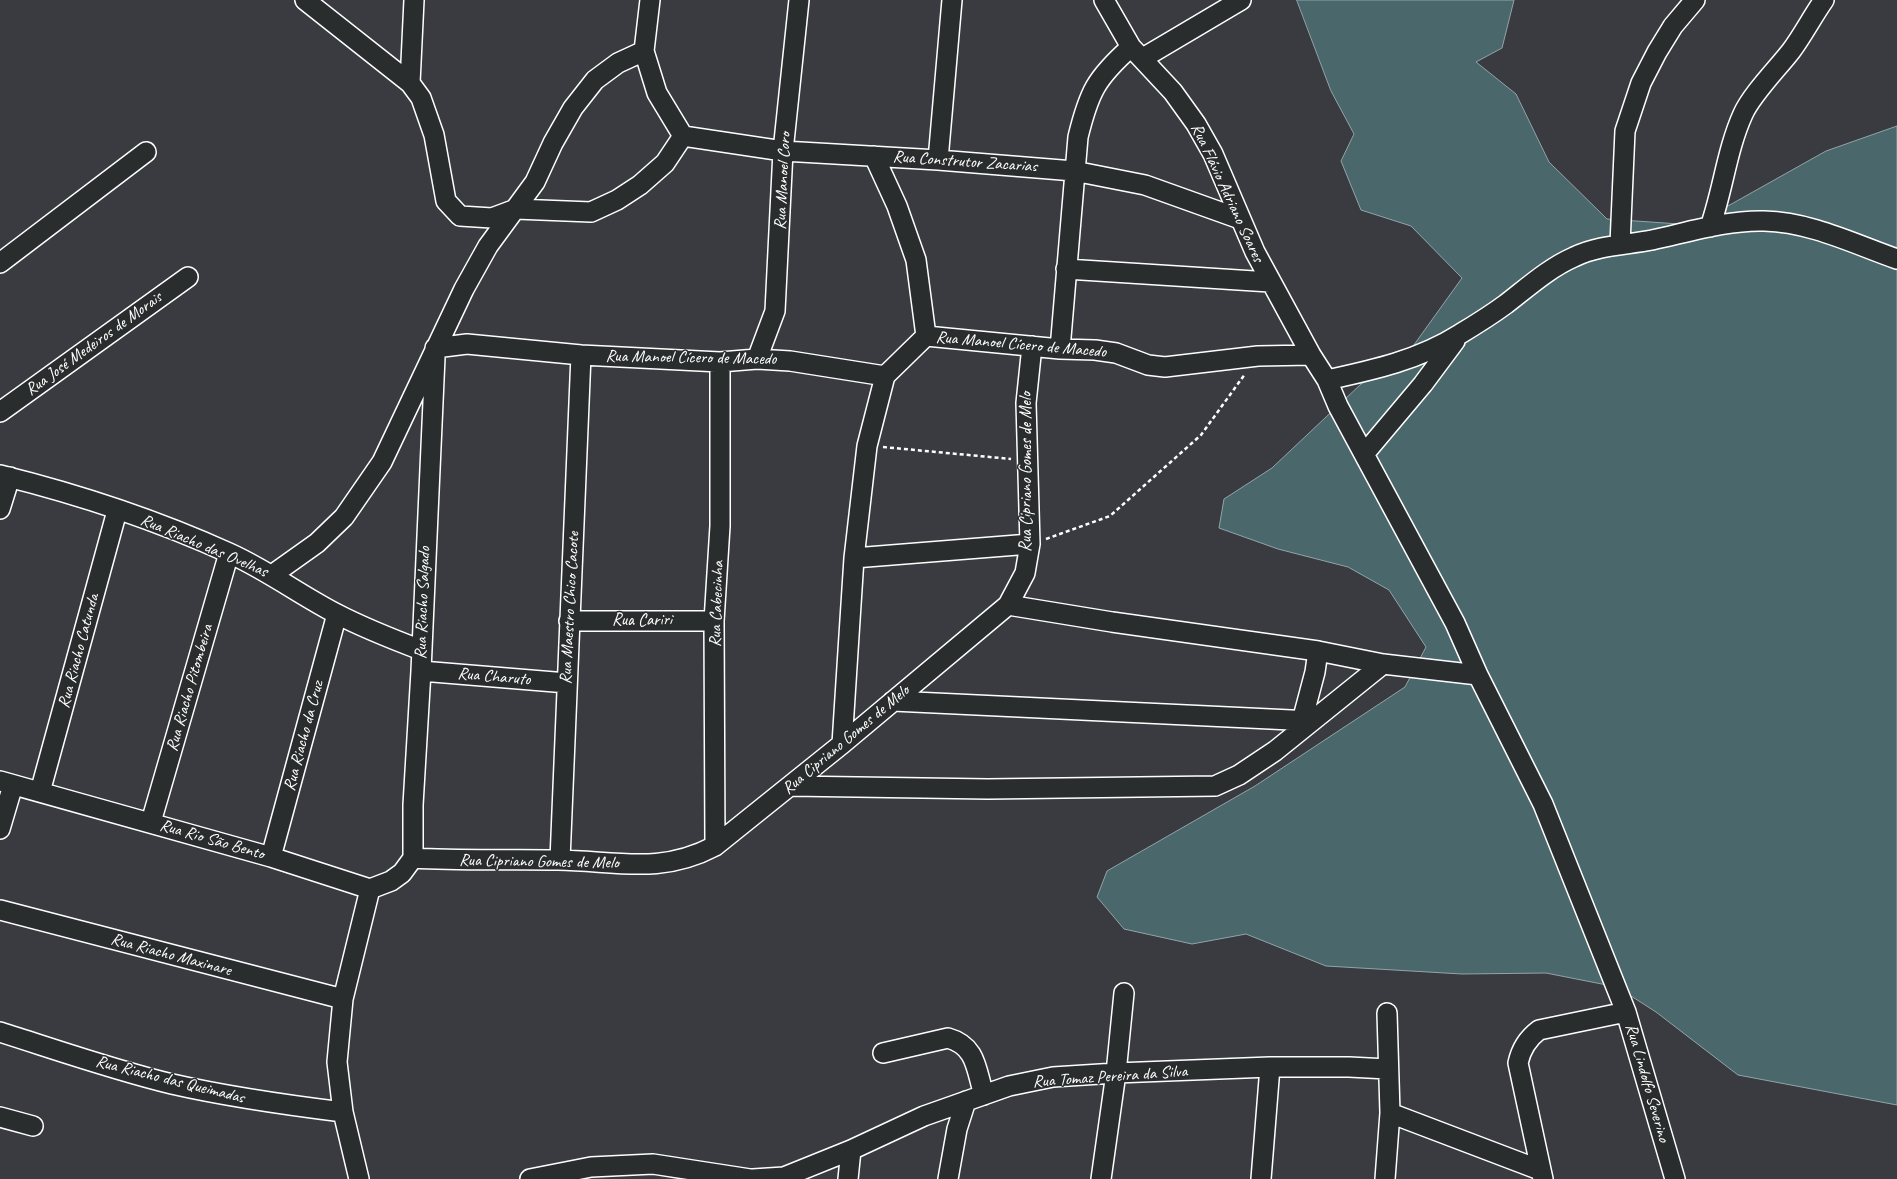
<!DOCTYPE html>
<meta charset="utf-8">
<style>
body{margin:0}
canvas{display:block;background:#393b41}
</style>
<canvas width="1897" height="1179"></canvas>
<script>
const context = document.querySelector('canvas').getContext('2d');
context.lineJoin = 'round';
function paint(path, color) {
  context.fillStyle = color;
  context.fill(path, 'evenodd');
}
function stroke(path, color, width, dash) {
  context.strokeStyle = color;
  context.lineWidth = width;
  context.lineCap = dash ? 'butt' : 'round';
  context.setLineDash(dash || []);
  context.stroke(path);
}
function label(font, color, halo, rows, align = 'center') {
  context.font = font + ' Caveat,sans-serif';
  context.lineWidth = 3;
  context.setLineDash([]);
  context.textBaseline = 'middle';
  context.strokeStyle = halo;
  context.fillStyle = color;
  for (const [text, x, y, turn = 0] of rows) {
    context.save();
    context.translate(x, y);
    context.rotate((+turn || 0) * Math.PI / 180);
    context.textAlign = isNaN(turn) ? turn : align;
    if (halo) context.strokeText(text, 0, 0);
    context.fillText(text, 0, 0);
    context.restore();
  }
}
const water = new Path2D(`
 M1297,0H1514L1502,48L1476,62L1516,94L1549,162L1607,219L1694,225L1826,151L1897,126V1105L1738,1075L1656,1012L1617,987L1546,973L1462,974L1326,966L1246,934L1192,944L1124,929L1097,897L1107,871L1255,786L1405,687L1426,647L1389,590L1348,567L1278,549L1219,528L1224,499L1272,468L1361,384L1411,349L1462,278L1411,226L1361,210L1341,161L1354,134L1331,91Z`);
paint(water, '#4a676c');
stroke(water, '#92a4a7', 1);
const minor = new Path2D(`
 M305,0L410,83L421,98L434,135L446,201L460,216L492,218L516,209L591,212L617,200L640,185L665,163L683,136L657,93L644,51L650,0
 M1104,0L1131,47L1173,92L1196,124L1213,154L1255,252L1311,355L1327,380L1338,406L1455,623L1478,675L1543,804L1626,1012L1675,1179
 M1143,58L1241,0
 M410,83L414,0
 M683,136L783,151L938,160L1074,171L1145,185L1240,219
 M874,156L897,206L916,260L926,336
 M938,160L952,0
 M1710,227C1723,190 1727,149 1743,114C1752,94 1777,69 1791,51C1803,35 1812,17 1824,0
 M1620,244L1625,131L1641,83L1657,52L1673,26L1695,0
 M0,263L146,152
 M1066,269L1270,282
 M435,348L467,344L581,355L720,362L757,359L790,361L885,376
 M1060,349L1078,137C1089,92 1096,78 1131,47
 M757,359L775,311L783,151L799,0
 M885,376L926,336L1060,349L1095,350L1116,353L1148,365L1165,367L1258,356L1311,355
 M1327,380C1373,370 1419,360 1460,334C1475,325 1491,315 1506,304C1528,287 1549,268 1574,257C1599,245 1626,245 1652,240C1689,232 1727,220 1764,221C1811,222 1854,244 1897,259
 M0,412L188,277
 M1365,453L1423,384L1455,341
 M0,475C77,494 156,520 229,553C267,570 300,595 337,614C364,628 392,639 421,650
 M0,509L10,477
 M854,558L1030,544
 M272,575L317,543L344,517L382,462L464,289L488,246L535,182L553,143L573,108L595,80L618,63L644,51
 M1008,605L1112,622L1318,651L1383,664L1478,675
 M569,621H714
 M421,671L567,683
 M893,701L1312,721
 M1302,721L1315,672L1318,651
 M842,744L854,558L867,446L885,376
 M0,781L271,857L370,889L391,881L402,873L413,858
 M791,786L988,789L1215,786L1239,775L1275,751L1383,664
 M40,792L117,511
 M151,822L229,553
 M0,829L13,785
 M715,846L714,621L720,526V362
 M271,857L337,614
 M413,858C461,861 510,859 558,860C617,861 660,875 715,846L842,744L1008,605L1025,573L1030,544L1026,403L1032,346
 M413,858V805L421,671L435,357
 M560,860L581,355
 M0,910L343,999
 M0,1032C57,1050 114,1070 172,1084C229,1097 286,1105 343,1112
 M883,1053L948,1038C977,1046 976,1070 984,1095
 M1390,1113L1540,1170
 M0,1117L33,1126
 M359,1179L343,1112L337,1062L343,999L370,889
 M530,1179L591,1167L653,1164L750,1179
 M753,1179L784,1177L851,1150L924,1116L1009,1086L1053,1077L1116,1073L1270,1067H1349L1388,1069
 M848,1179L851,1150
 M948,1179L957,1129L966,1101
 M1101,1179L1116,1073L1124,993
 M1261,1179L1270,1067
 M1385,1179L1390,1113L1387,1013
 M1543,1179L1518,1063C1521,1049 1527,1039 1539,1030L1626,1012`);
stroke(minor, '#fff', 22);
stroke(new Path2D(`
 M883,447L1011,459
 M1046,539L1110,516L1201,435L1245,374`), '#fff', 2.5, [4, 3]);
stroke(minor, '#2a2d2e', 19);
label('17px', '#fff', '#2a2d2e', [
 ["Rua Construtor Zacarias",965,162,4],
 ["Rua Manoel Coro",783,181,-87],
 ["Rua Flávio Adriano Soares",1227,193,65],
 ["Rua José Medeiros de Morais",94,344,-36],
 ["Rua Manoel Cícero de Macedo",1021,345,5],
 ["Rua Manoel Cícero de Macedo",691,358,1],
 ["Rua Cipriano Gomes de Melo",1027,472,-90],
 ["Rua Riacho das Ovelhas",204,546,23],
 ["Rua Riacho Salgado",423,603,-88],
 ["Rua Cabecinha",717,604,-88],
 ["Rua Maestro Chico Cacote",570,608,-87],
 ["Rua Cariri",642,621],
 ["Rua Riacho Catunda",79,651,-75],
 ["Rua Charuto",494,677,5],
 ["Rua Riacho Pitombeira",190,688,-74],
 ["Rua Riacho da Cruz",304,736,-75],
 ["Rua Cipriano Gomes de Melo",846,740,-40],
 ["Rua Rio São Bento",212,840,16],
 ["Rua Cipriano Gomes de Melo",539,862,1],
 ["Rua Riacho Maxinare",171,955,15],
 ["Rua Tomaz Pereira da Silva",1110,1077,-4],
 ["Rua Riacho das Queimadas",170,1080,14],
 ["Rua Lindolfo Severino",1647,1083,74]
]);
</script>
